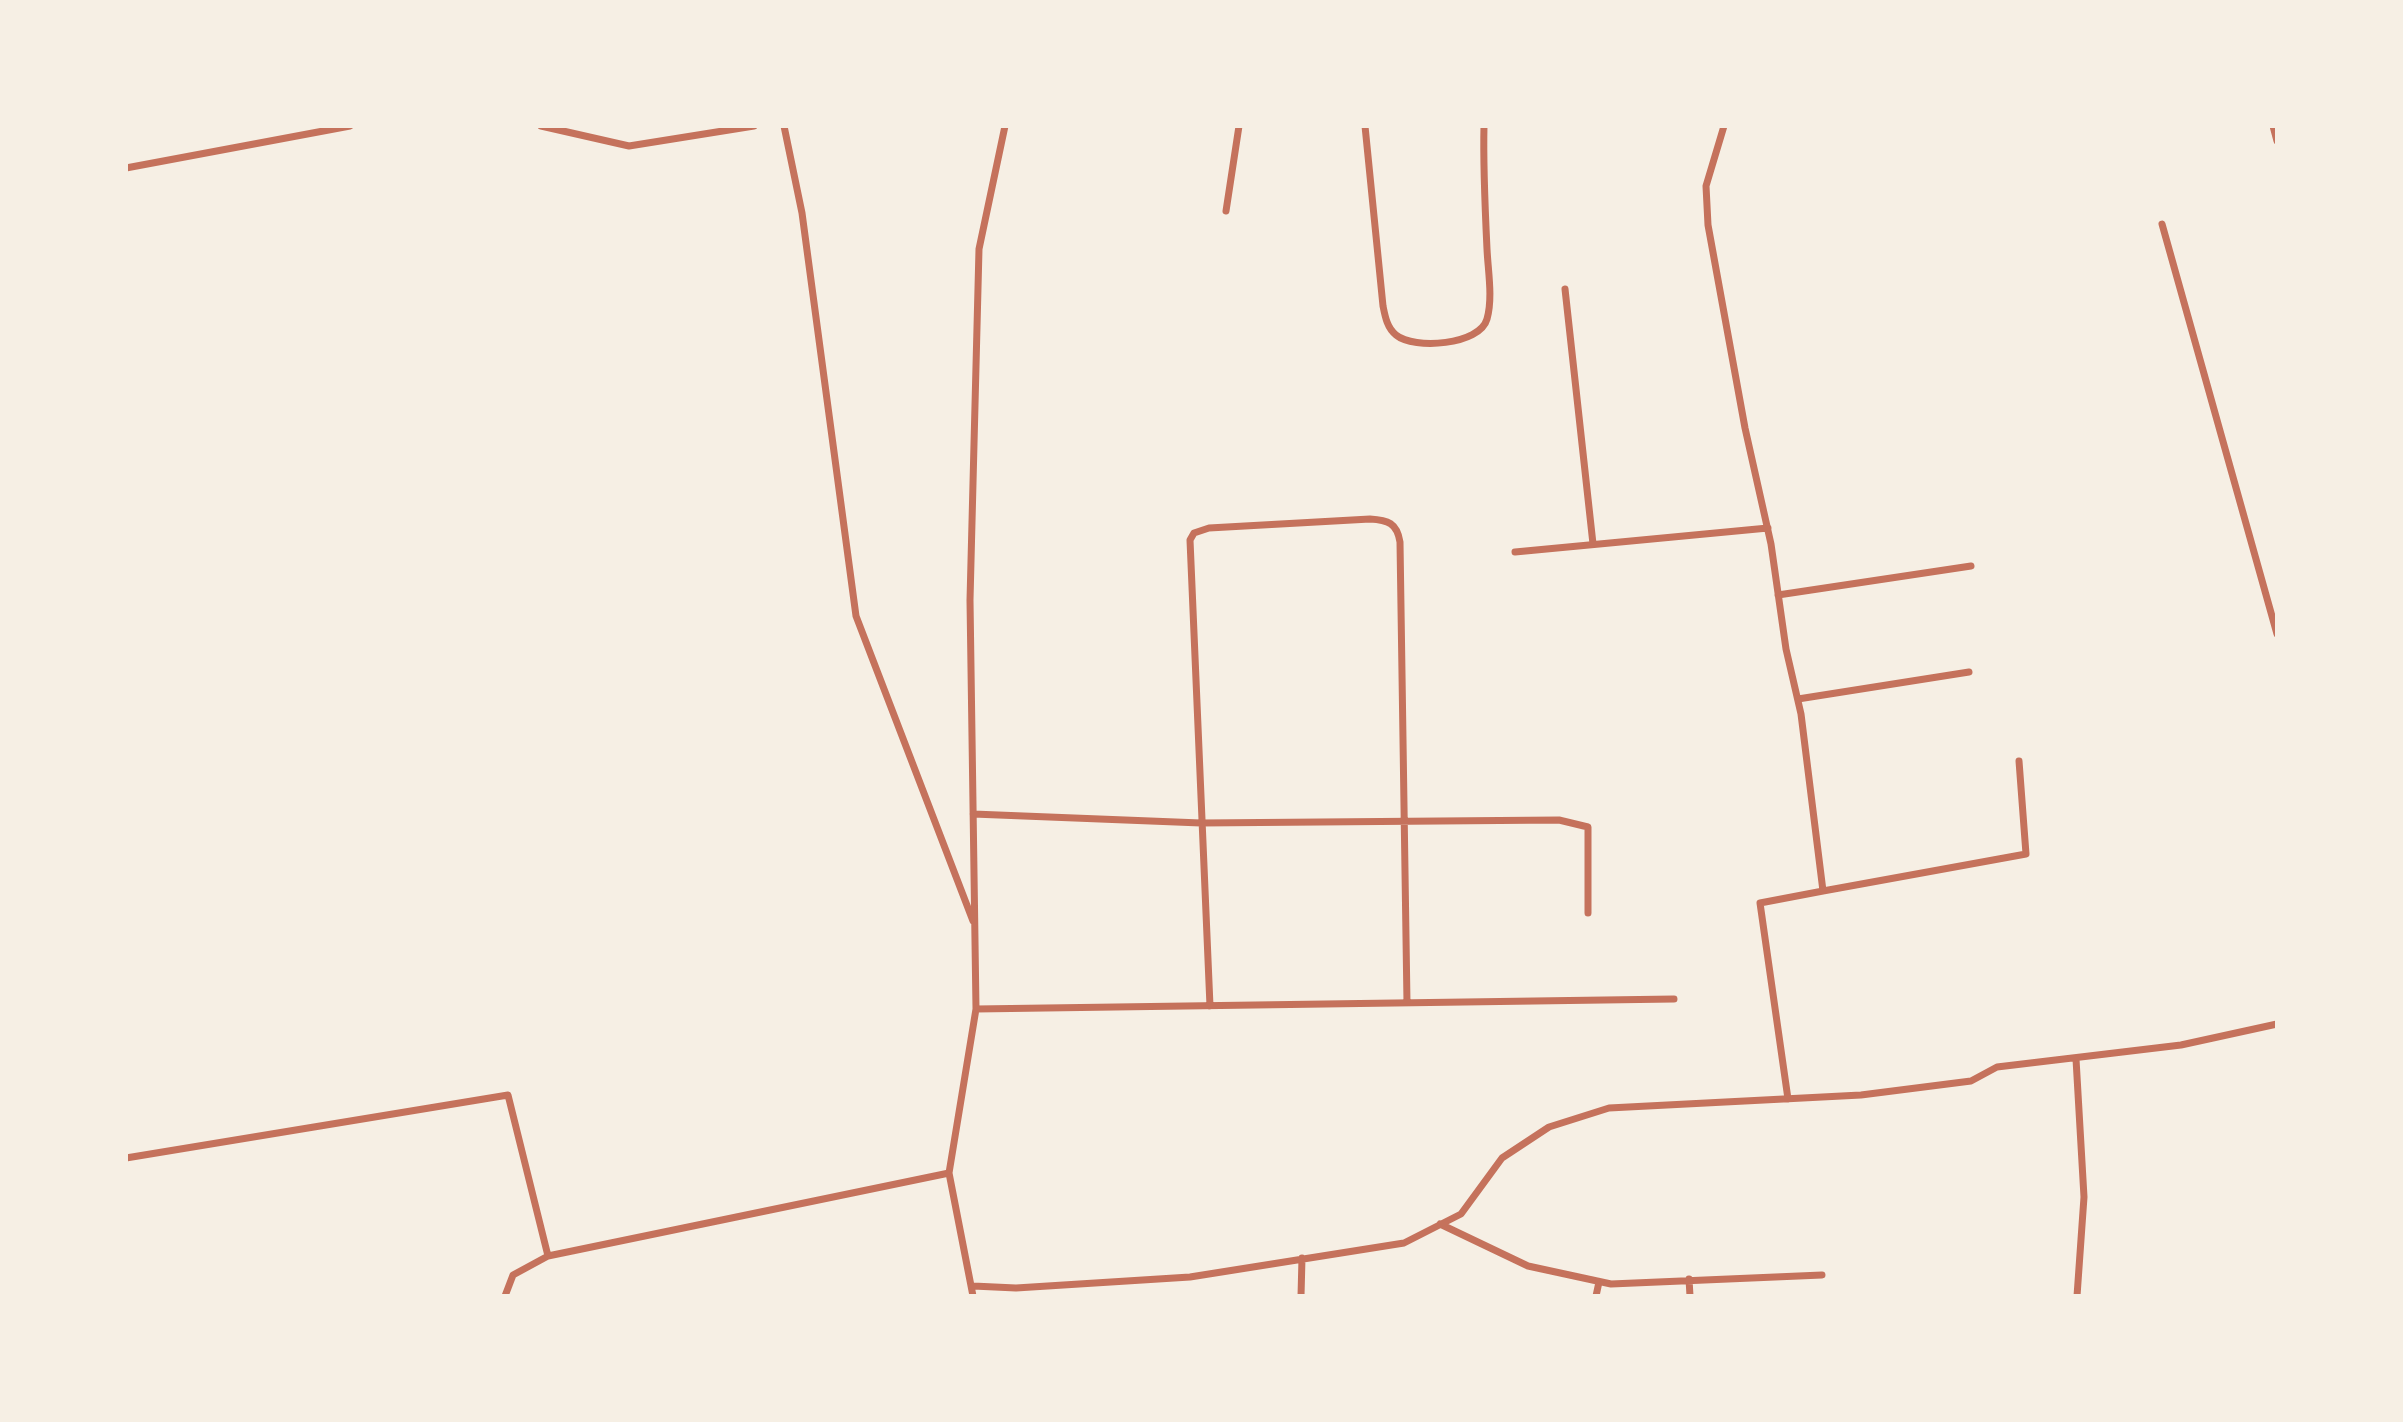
<!DOCTYPE html>
<style>
body{margin:0}
#map{position:relative;width:2403px;height:1422px;overflow:hidden;background:#f6efe4;font-family:Jost,sans-serif}
canvas{display:block}
.frame{position:absolute;inset:0;border:128px solid #f6efe4;pointer-events:none}
</style>
<div id="map">
<canvas width="2403" height="1422"></canvas>
<div class="frame"></div>
</div>
<script>
const context = document.querySelector('canvas').getContext('2d');
context.lineJoin = 'round';
function stroke(path, color, width, dash) {
  context.strokeStyle = color;
  context.lineWidth = width;
  context.lineCap = dash ? 'butt' : 'round';
  context.setLineDash(dash || []);
  context.stroke(path);
}
stroke(new Path2D(`
 M541,126L629,146L754,126
 M784,126L802,213L856,616L973,921
 M1365,126L1383,306C1385,316 1387,328 1396,335C1414,350 1480,345 1487,319C1493,298 1488,271 1487,249C1485,208 1483,167 1484,126
 M1724,126L1706,186L1708,225L1745,428L1771,544L1786,649L1801,714L1823,891L1760,903L1788,1099
 M2273,126L2277,141
 M126,168L350,126
 M1226,211L1239,126
 M2162,224L2277,634
 M1565,289L1593,544
 M1515,552L1768,528
 M1778,595L1971,566
 M1798,699L1969,672
 M973,814L1201,823L1559,820L1588,827V913
 M1823,891L2026,854L2019,761
 M1210,1006L1190,540L1194,533L1209,528L1370,519C1388,520 1397,523 1400,542L1407,1003
 M976,1009L1674,999
 M2076,1059L2084,1197L2077,1296
 M126,1158L508,1095L548,1256
 M1440,1224L1528,1266L1611,1284L1822,1275
 M1689,1279L1690,1296
 M973,1286L1016,1288L1190,1277L1404,1243L1461,1214L1502,1158L1549,1127L1609,1108L1861,1095L1971,1081L1997,1067L2181,1045L2277,1024
 M505,1296L513,1275L548,1256L949,1173
 M973,1296L949,1173L976,1009L970,600L979,249L1005,126
 M1301,1296L1302,1258
 M1596,1296L1599,1282`), '#c5725c', 7);
</script>
